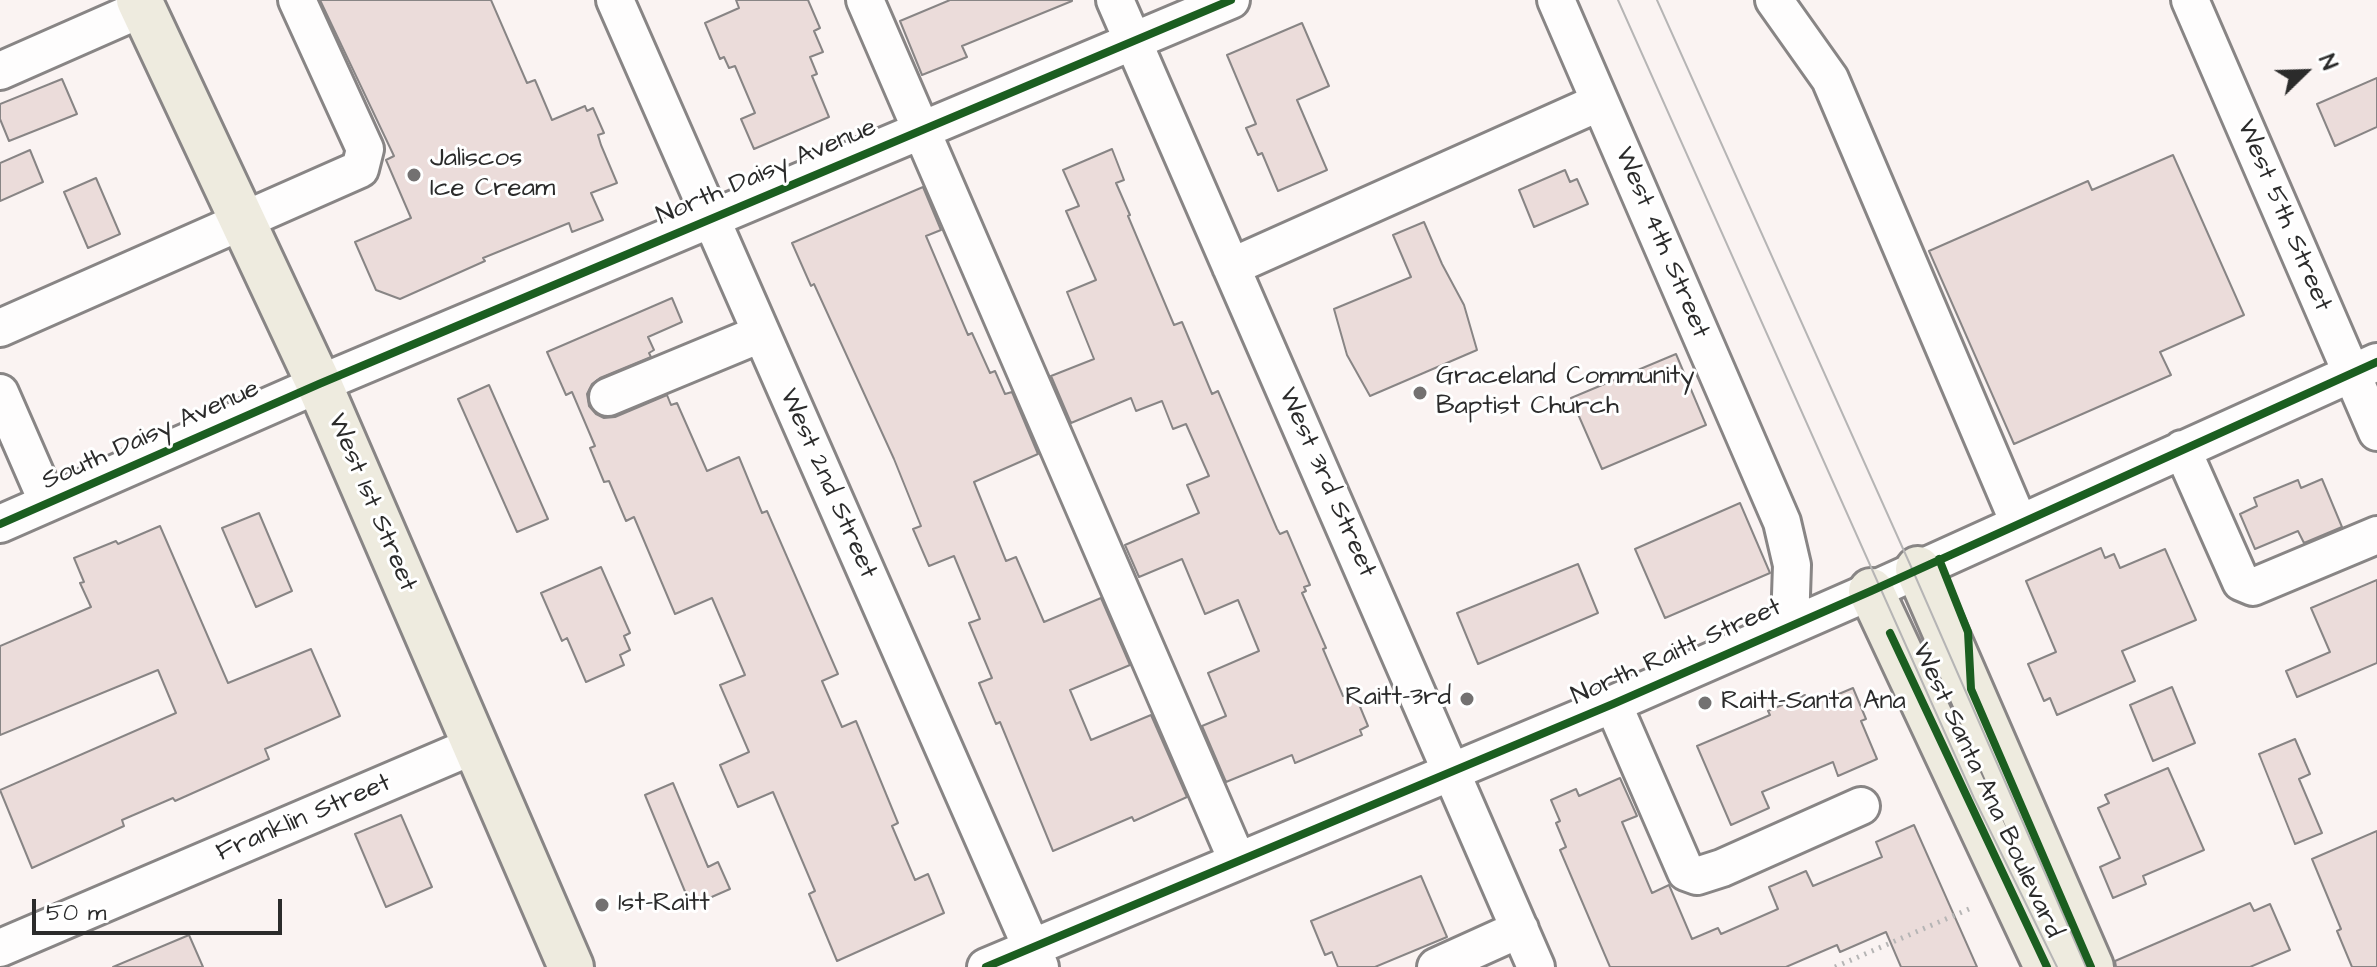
<!DOCTYPE html>
<style>
body{margin:0}
#map{position:relative;width:2377px;height:967px;overflow:hidden;background:#faf3f2;font-family:"Architects Daughter",sans-serif}
canvas{display:block}
.north{position:absolute;left:2265px;top:32px;width:80px;height:80px;-webkit-text-stroke:6px #fff;paint-order:stroke;rotate:67deg;font-size:22px;font-weight:700;line-height:32px;text-align:center;color:#2b2b2b}
.north::after{content:'';display:block;margin:auto;width:28px;height:36px;background:#2b2b2b;clip-path:polygon(50% 0,100% 100%,50% 72%,0 100%)}
.scale{position:absolute;left:32px;top:899px;width:250px;height:36px;box-sizing:border-box;border:4px solid #2b2b2b;border-top:0;padding-left:10px;font-size:24px;line-height:28px;white-space:nowrap;color:#2b2b2b;-webkit-text-stroke:6px #fff;paint-order:stroke}
</style>
<div id="map">
<canvas width="2377" height="967"></canvas>
<div class="north">N</div>
<div class="scale">50 m</div>
</div>
<script>
const context = document.querySelector('canvas').getContext('2d');
context.lineJoin = 'round';
function paint(path, color) {
  context.fillStyle = color;
  context.fill(path, 'evenodd');
}
function stroke(path, color, width, dash) {
  context.strokeStyle = color;
  context.lineWidth = width;
  context.lineCap = dash ? 'butt' : 'round';
  context.setLineDash(dash || []);
  context.stroke(path);
}
function label(font, color, halo, rows, align = 'center') {
  context.font = font + ' "Architects Daughter",sans-serif';
  context.lineWidth = 6;
  context.setLineDash([]);
  context.textBaseline = 'middle';
  context.strokeStyle = halo;
  context.fillStyle = color;
  for (const [text, x, y, turn = 0] of rows) {
    context.save();
    context.translate(x, y);
    context.rotate((+turn || 0) * Math.PI / 180);
    context.textAlign = isNaN(turn) ? turn : align;
    if (halo) context.strokeText(text, 0, 0);
    context.fillText(text, 0, 0);
    context.restore();
  }
}
const building = new Path2D(`
 M320,0H491L527,83L535,80L552,120L585,106L587,111L593,108L604,133L598,135L601,145L617,183L591,193L603,220L572,232L569,223L483,258L485,261L400,299L376,290L355,242L411,218L386,160L394,156Z
 M736,0H808L820,28L814,31L823,52L810,57L817,74L812,76L829,117L754,149L741,119L755,113L735,66L729,68L724,57L720,59L705,23L739,8Z
 M950,0H1072V1L962,46L967,57L922,75L900,21Z
 M1302,23L1329,86L1297,100L1327,170L1278,191L1262,153L1258,155L1246,128L1256,124L1227,55Z
 M2377,78V127L2335,146L2317,104Z
 M62,79L77,114L9,141L0,119V104Z
 M1112,149L1124,180L1116,183L1130,215L1128,216L1174,325L1182,322L1212,394L1218,391L1277,529L1280,534L1287,531L1310,585L1304,587L1306,591L1302,593L1326,648L1323,649L1343,696H1345L1347,700L1356,697L1368,726L1360,730L1362,735L1295,763L1292,755L1226,782L1202,726L1226,716L1208,673L1259,651L1238,600L1205,614L1182,559L1139,577L1125,545L1199,513L1187,485L1209,476L1186,424L1173,429L1162,401L1136,411L1131,398L1071,423L1051,376L1094,359L1067,292L1096,280L1066,211L1079,206L1063,170Z
 M30,150L43,182L0,201V163Z
 M2173,155L2244,315L2160,352L2171,375L2014,444L1929,251L2088,181L2092,190Z
 M1565,170L1570,182L1577,179L1588,204L1534,227L1519,190Z
 M96,178L120,234L88,248L64,192Z
 M923,187L941,230L926,236L968,335L972,333L990,373L995,371L1005,394L1012,392L1038,454L974,482L1006,561L1016,557L1044,622L1101,598L1130,665L1070,690L1091,740L1151,715L1187,797L1134,821L1132,817L1053,851L1000,722L996,724L979,683L992,678L969,623L980,619L954,556L929,566L913,529L921,526L894,459L814,284L811,286L792,243Z
 M1424,222L1442,264L1464,305L1477,350L1370,396L1347,355L1334,309L1411,277L1393,235Z
 M672,298L682,322L648,337L654,350L649,353L651,357L600,378L592,384L587,394L589,406L596,414L604,418L615,417L667,395L671,405L677,403L707,471L739,457L762,513L767,511L838,674L822,681L842,727L856,721L898,823L892,826L915,880L928,874L944,913L837,961L809,894L815,891L773,792L738,807L720,765L749,752L720,685L745,675L712,598L675,614L634,517L626,521L609,481L604,482L590,448L595,446L572,392L566,395L547,352Z
 M1676,354L1706,425L1602,469L1571,398Z
 M489,385L548,519L517,532L458,399Z
 M2322,479L2342,527L2304,543L2298,531L2255,549L2240,514L2257,506L2254,498L2298,480L2301,488Z
 M1740,503L1770,573L1665,618L1635,549Z
 M259,513L292,591L256,607L222,528Z
 M160,526L228,683L311,649L340,716L265,749L269,759L175,801L173,798L122,820L124,826L32,868L0,790L176,713L158,670L0,735V646L91,607L80,583L84,582L74,558L116,541L118,544Z
 M2101,548L2105,558L2114,554L2120,568L2165,549L2196,620L2122,651L2135,681L2057,715L2050,698L2044,701L2028,664L2056,652L2026,581Z
 M1578,564L1598,613L1478,664L1457,613Z
 M601,567L630,633L624,636L630,650L620,655L624,665L586,682L567,638L562,641L541,593Z
 M2377,580V663L2297,697L2286,671L2330,652L2311,608Z
 M2172,687L2195,743L2153,761L2130,705Z
 M1853,688L1866,719L1861,721L1877,759L1838,776L1833,762L1762,792L1769,808L1731,825L1697,746L1770,715L1768,711L1805,695L1809,703L1832,693L1834,696Z
 M2295,739L2310,774L2299,779L2322,833L2295,844L2259,754Z
 M2168,768L2204,850L2143,876L2146,884L2113,898L2100,867L2120,858L2098,808L2109,803L2105,795Z
 M1620,778L1637,816L1622,822L1652,893L1669,885L1692,939L1718,928L1721,934L1778,909L1769,887L1806,871L1813,886L1882,857L1876,842L1914,825L1977,967H1901L1886,932L1840,952L1837,945L1786,967H1610L1560,850L1566,847L1556,823L1560,821L1551,800L1576,789L1579,796Z
 M673,783L708,867L718,862L730,889L691,906L645,795Z
 M401,815L432,887L386,907L355,834Z
 M2377,831V967H2352L2337,931L2341,929L2312,859Z
 M1421,876L1447,937L1375,967H1338L1332,952L1325,955L1311,921Z
 M2250,903L2254,911L2270,904L2290,950L2250,967H2116L2115,961Z
 M189,935L203,967H113Z`);
paint(building, '#ebdcda');
stroke(building, '#888585', 2);
const minor = new Path2D(`
 M615,0L1040,967
 M865,0L1237,860
 M1115,0L1536,967
 M1556,0L1782,522L1792,565L1790,625
 M1774,0L1830,79L2019,523
 M2190,0L2377,432
 M0,71L143,8
 M1231,267L1600,102
 M0,328L360,169L365,149L297,0
 M0,393L48,503
 M608,397L760,334
 M2182,449L2241,582L2253,587L2377,535
 M0,524L319,384L1231,0
 M1613,704L1686,872L1697,876L1722,868L1861,806
 M0,948L475,745
 M986,967L1613,704L1871,591L2377,362
 M1436,967L1520,929`);
const major = new Path2D(`
 M139,0L319,384L571,967
 M1918,569L2091,967
 M1871,591L2047,967`);
stroke(minor, '#888585', 42);
stroke(major, '#888585', 50);
stroke(new Path2D(`
 M1835,967L1969,909`), '#b6b5b5', 5, [2, 6]);
stroke(minor, '#fefdfd', 36);
stroke(major, '#eeebdf', 44);
stroke(new Path2D(`
 M1618,0L1974,798L2057,967
 M1657,0L1913,571L2086,967`), '#b6b5b5', 2);
stroke(new Path2D(`
 M0,524L319,384L1231,0
 M1939,559L1968,632L1971,689L2091,967
 M1890,633L2047,967
 M986,967L1613,704L1871,591L2377,362`), '#1b5e20', 8);
for (const [x, y, r, color] of [
 [414,175,8,"#737171"],
 [1420,393,8,"#737171"],
 [1467,699,8,"#737171"],
 [1705,703,8,"#737171"],
 [602,905,8,"#737171"]
]) {
  const dot = new Path2D();
  dot.arc(x, y, r, 0, 2 * Math.PI);
  context.fillStyle = color;
  context.fill(dot);
  stroke(dot, '#fff', 3);
}
label('26px', '#2b2b2b', '#fff', [
 ["Jaliscos",430,160],
 ["Ice Cream",430,190],
 ["Graceland Community",1436,378],
 ["Baptist Church",1436,408],
 ["Raitt-3rd",1451,699,"right"],
 ["Raitt-Santa Ana",1721,703],
 ["1st-Raitt",618,905]
], 'left');
label('26px', '#2b2b2b', '#fff', [
 ["North Daisy Avenue",767,173,-23],
 ["West 5th Street",2283,216,67],
 ["West 4th Street",1661,243,67],
 ["South Daisy Avenue",151,436,-24],
 ["West 3rd Street",1326,483,66],
 ["West 2nd Street",827,484,66],
 ["West 1st Street",371,503,67],
 ["North Raitt Street",1677,653,-24],
 ["West Santa Ana Boulevard",1986,791,65],
 ["Franklin Street",304,819,-23]
]);
</script>
